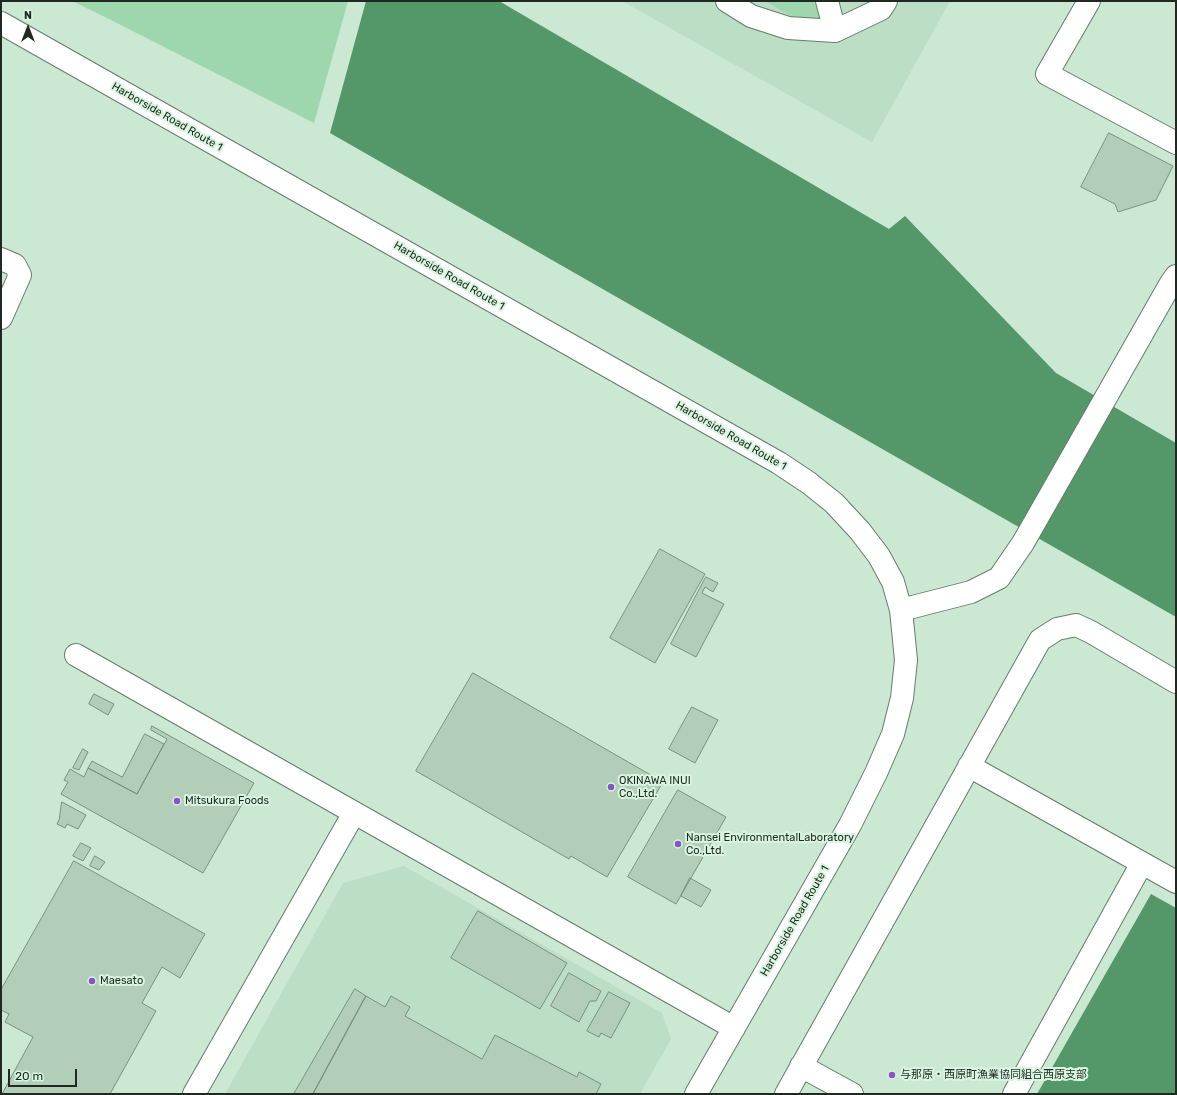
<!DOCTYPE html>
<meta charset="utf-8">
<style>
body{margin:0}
#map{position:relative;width:1177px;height:1095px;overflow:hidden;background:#cbe8d2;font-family:Rubik,sans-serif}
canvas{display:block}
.frame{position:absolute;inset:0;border:2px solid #1f2921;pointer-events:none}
.north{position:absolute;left:8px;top:8px;width:40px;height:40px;-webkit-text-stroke:3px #d8f5df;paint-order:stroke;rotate:0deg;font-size:11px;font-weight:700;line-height:16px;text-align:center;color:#1f2921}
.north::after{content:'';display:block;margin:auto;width:14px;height:18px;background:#1f2921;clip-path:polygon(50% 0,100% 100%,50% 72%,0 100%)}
.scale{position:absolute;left:8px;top:1069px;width:69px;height:18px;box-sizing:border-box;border:2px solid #1f2921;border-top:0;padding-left:5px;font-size:12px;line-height:14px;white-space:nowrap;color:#1f2921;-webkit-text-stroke:3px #d8f5df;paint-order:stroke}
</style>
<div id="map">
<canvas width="1177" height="1095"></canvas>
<div class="frame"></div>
<div class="north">N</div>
<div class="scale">20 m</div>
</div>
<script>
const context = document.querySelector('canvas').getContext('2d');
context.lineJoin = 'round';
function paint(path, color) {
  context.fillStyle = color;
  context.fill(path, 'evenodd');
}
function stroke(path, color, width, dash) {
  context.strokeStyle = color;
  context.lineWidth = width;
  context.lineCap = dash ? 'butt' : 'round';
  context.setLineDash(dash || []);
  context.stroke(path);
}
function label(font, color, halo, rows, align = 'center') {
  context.font = font + ' Rubik,"Noto Sans JP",sans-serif';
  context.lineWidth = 4;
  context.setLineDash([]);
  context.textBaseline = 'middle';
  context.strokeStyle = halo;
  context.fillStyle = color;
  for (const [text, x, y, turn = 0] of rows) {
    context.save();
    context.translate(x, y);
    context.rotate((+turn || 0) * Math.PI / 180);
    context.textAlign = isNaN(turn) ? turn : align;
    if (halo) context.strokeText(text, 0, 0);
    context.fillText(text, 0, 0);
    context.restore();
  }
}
paint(new Path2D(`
 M622,1H950L872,142Z
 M404,866L662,1013L671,1039L640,1094H225L343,883Z`), '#bbdec4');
paint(new Path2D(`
 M72,1H348L314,123L109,19Z
 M765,1H814L820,19L807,22L789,15Z`), '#9ed6ad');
paint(new Path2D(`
 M366,1H499L889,229L905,216L1056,373L1176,443V617L330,133Z
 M1151,894L1176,908V1094H1037Z`), '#549869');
const building = new Path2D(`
 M1109,133L1173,166L1156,200L1118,212L1115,204L1081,187Z
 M660,549L705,574L655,663L610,638Z
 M706,577L718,583L713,592L705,587L702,593L724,604L696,657L671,644Z
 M473,673L663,782L607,877L571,856L569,859L416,771Z
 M94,694L114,704L108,715L89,704Z
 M692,707L718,720L695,763L669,749Z
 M152,726L254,783L203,873L61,794L68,782L64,780L70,769L84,777L88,768L137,794L167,739L151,730Z
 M145,734L164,744L137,794L88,768L92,761L122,777Z
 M83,749L88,752L79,770L73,768Z
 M678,790L726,817L676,904L628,877Z
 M62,802L86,815L78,829L67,824L65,828L57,824L59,820Z
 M81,843L91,848L83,861L73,856Z
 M95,856L105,862L99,870L90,866Z
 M74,861L205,934L180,978L162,967L142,1003L156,1011L110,1094H2L33,1037L5,1022L9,1014L1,1010V990Z
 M690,878L711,890L701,907L681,896Z
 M478,911L567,963L540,1009L451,958Z
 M569,973L601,991L596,1001H590L579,1022L551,1006Z
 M355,989L366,996L313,1094H294Z
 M609,992L630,1003L611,1038L601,1033L599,1037L587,1031Z
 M366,996L385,1007L391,996L410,1007L405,1016L482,1059L495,1035L577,1077L579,1072L601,1084L596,1094H313Z`);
paint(building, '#b2ceb9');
stroke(building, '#77927e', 1);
const minor = new Path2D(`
 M727,1L751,16L788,28L835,31L881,9L886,1
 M827,1L835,31
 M1089,1L1047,74L1176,143
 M1,23L779,463L809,483L834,503L860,531L879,556L893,582L901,610L906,660L902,698L893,734L876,773L850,825L696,1094
 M1,259L15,265L20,275L1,318
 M901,610L971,592L999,578L1023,543L1171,283L1176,276
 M76,655L734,1028
 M969,766L1142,863L1014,1094
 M1142,863L1176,882
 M801,1066L852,1094
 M194,1094L354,813
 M786,1094L1040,640L1057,629L1076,625L1091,632L1176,682`);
stroke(minor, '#647e6a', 24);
stroke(minor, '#fff', 22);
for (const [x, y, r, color] of [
 [611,787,4,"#8a52ca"],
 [177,801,4,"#8a52ca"],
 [678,844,4,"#8a52ca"],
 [92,981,4,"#8a52ca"],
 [892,1075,4,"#8a52ca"]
]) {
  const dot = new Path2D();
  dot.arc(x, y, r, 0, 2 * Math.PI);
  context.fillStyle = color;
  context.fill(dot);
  stroke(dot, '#d8f5df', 1.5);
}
label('11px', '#1f2921', '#d8f5df', [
 ["Harborside Road Route 1",167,117,30],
 ["Harborside Road Route 1",449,276,30],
 ["Harborside Road Route 1",731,436,30],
 ["Harborside Road Route 1",795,921,-60]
]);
label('11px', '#1f2921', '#d8f5df', [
 ["OKINAWA INUI",619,781],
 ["Co.,Ltd.",619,794],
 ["Mitsukura Foods",185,801],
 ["Nansei EnvironmentalLaboratory",686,838],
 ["Co.,Ltd.",686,851],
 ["Maesato",100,981],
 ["与那原・西原町漁業協同組合西原支部",900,1075]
], 'left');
</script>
